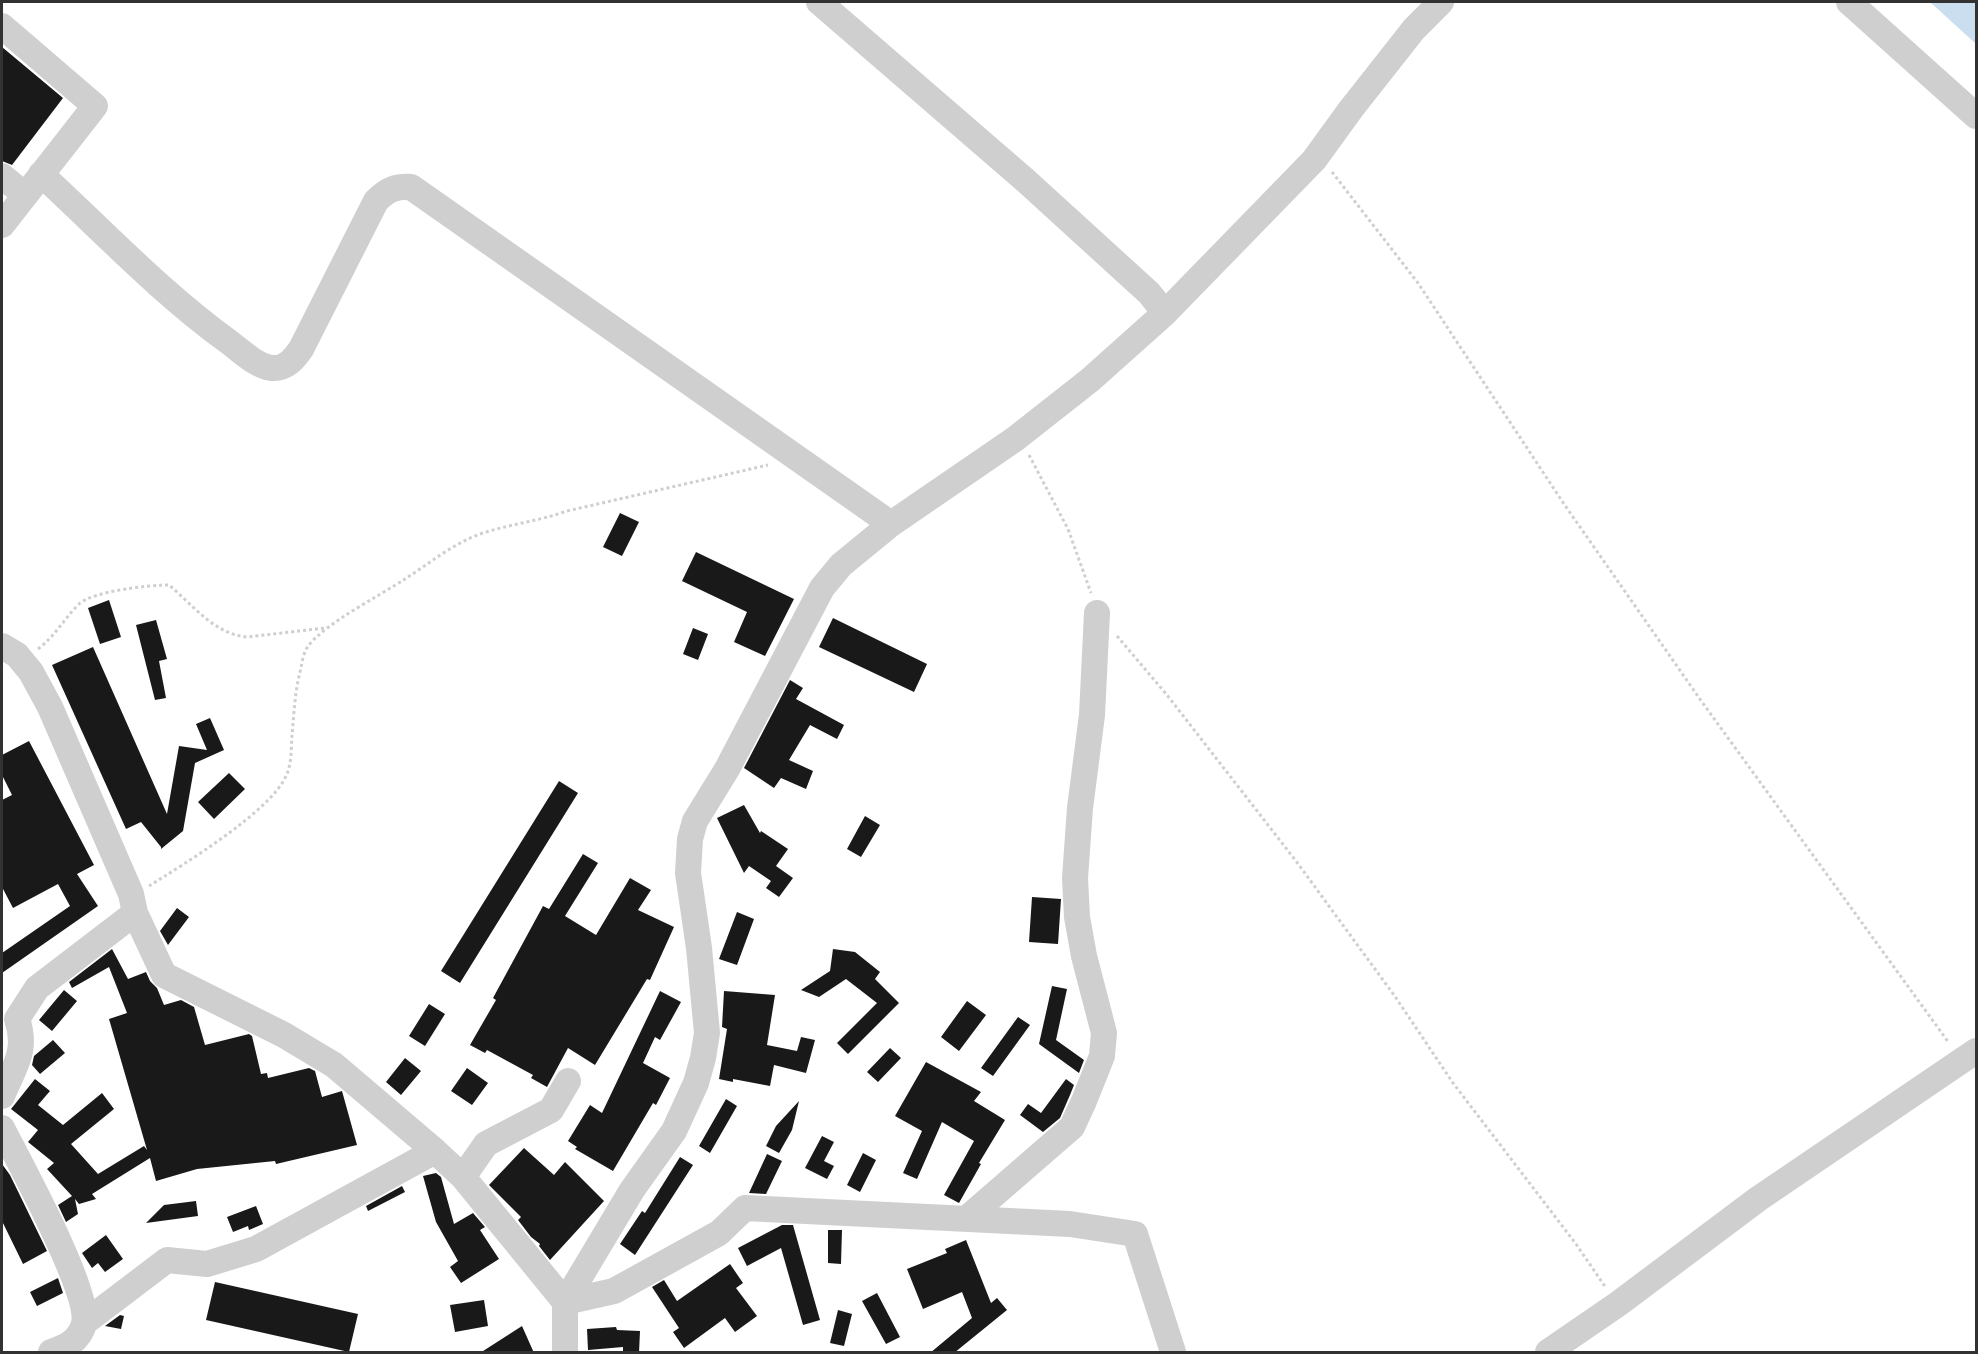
<!DOCTYPE html>
<style>
body{margin:0}
#map{position:relative;width:1978px;height:1354px;overflow:hidden;background:#fff;font-family:"Roboto Condensed",sans-serif}
canvas{display:block}
.frame{position:absolute;inset:0;border:3px solid #323232;pointer-events:none}
</style>
<div id="map">
<canvas width="1978" height="1354"></canvas>
<div class="frame"></div>
</div>
<script>
const context = document.querySelector('canvas').getContext('2d');
context.lineJoin = 'round';
function paint(path, color) {
  context.fillStyle = color;
  context.fill(path, 'evenodd');
}
function stroke(path, color, width, dash) {
  context.strokeStyle = color;
  context.lineWidth = width;
  context.lineCap = dash ? 'butt' : 'round';
  context.setLineDash(dash || []);
  context.stroke(path);
}
paint(new Path2D(`
 M1930,2H1976V44Z`), '#cbdef0');
paint(new Path2D(`
 M2,47L63,98L12,165L2,161Z
 M620,513L639,522L622,556L603,547Z
 M696,552L794,599L765,656L734,642L747,612L682,581Z
 M109,600L121,637L100,644L88,608Z
 M833,618L927,664L914,692L819,647Z
 M156,620L167,659L159,661L166,698L155,700L136,625Z
 M693,628L708,634L698,660L683,654Z
 M93,647L167,814L179,746L207,750L196,724L210,718L224,750L195,763L183,831L161,849V847L141,822L126,829L52,665Z
 M790,680L803,688L796,699L844,725L837,739L810,725L789,760L813,771L806,789L781,778L774,788L744,768Z
 M29,741L94,865L77,874L98,906L2,973V953L70,906L58,884L13,908L2,887V800L12,795L2,775V755Z
 M229,773L245,789L214,819L198,802Z
 M559,781L578,793L460,983L441,971Z
 M744,805L760,833L761,831L788,849L776,866L793,878L779,897L766,888L771,881L749,866L744,873L717,818Z
 M865,816L880,825L861,857L847,849Z
 M583,854L598,863L565,916L596,935L630,878L651,890L638,910L674,927L650,980L647,979L595,1065L568,1048L547,1087L531,1078L533,1075L487,1050L485,1053L470,1045L496,1000L493,998L543,906L549,909Z
 M1032,897L1061,899L1058,944L1029,942Z
 M177,908L189,917L168,945L160,931Z
 M737,912L754,919L737,965L719,959Z
 M112,949L128,979L146,972L150,981L157,988L164,1005L181,1000L194,1007L205,1045L249,1034L252,1036L261,1074L267,1073L268,1078L309,1068L315,1071L322,1097L342,1091L357,1145L276,1164L275,1161L197,1169L156,1181L150,1158L92,1194L96,1199L79,1204L75,1199L78,1214L66,1222L58,1205L72,1196L47,1169L54,1163L28,1142L38,1130L11,1109L35,1079L50,1091L38,1105L63,1125L102,1093L114,1109L71,1144L98,1174L144,1146L147,1150L109,1019L127,1013L109,967L72,988L69,982Z
 M833,949L855,952L880,972L875,979L899,1003L848,1054L837,1043L877,1003L846,979L819,997L801,990L830,971Z
 M1052,986L1067,989L1056,1040L1084,1060L1079,1073L1039,1044Z
 M64,990L77,1001L52,1031L39,1020Z
 M660,991L681,1002L660,1040L655,1037L643,1063L670,1078L656,1105L653,1103L613,1171L575,1149L577,1147L568,1141L590,1105L602,1113Z
 M724,991L775,995L767,1045L797,1051L801,1037L815,1040L806,1073L774,1065L770,1086L733,1079V1082L719,1079L727,1029L722,1027Z
 M967,1001L986,1015L959,1051L941,1037Z
 M429,1004L445,1014L425,1046L409,1036Z
 M1018,1017L1030,1025L993,1076L981,1068Z
 M53,1040L65,1053L40,1074L32,1065L34,1056Z
 M890,1048L901,1058L878,1082L867,1072Z
 M405,1058L421,1071L401,1095L386,1082Z
 M926,1062L981,1092L974,1101L1005,1120L979,1163L981,1164L959,1203L944,1195L974,1141L942,1122L917,1179L903,1173L922,1131L895,1116Z
 M467,1068L488,1083L472,1105L451,1091Z
 M1066,1079L1074,1085L1070,1095L1060,1118L1043,1132L1020,1115L1028,1104L1041,1113Z
 M726,1099L737,1106L710,1153L699,1146Z
 M799,1101L792,1130L779,1153L766,1146L776,1126Z
 M822,1136L834,1142L824,1161L834,1166L827,1179L805,1168Z
 M524,1148L554,1175L565,1162L604,1201L550,1260L539,1246L540,1244L531,1237L518,1220L521,1217L489,1185Z
 M863,1153L876,1160L860,1192L847,1185Z
 M767,1154L782,1161L766,1194L749,1193Z
 M680,1157L693,1165L635,1255L620,1244L642,1211L645,1213Z
 M2,1164L10,1175L47,1251L23,1264L2,1221Z
 M436,1173L441,1177L454,1224L473,1213L485,1227L480,1230L499,1259L461,1283L450,1267L458,1261L436,1222L423,1176Z
 M402,1186L405,1192L368,1211L366,1206Z
 M196,1201L198,1216L146,1223L164,1205Z
 M256,1206L263,1224L249,1230L248,1226L233,1232L227,1217Z
 M782,1225H793L820,1320L803,1325L781,1248L747,1266L738,1248Z
 M828,1230H842L841,1264L828,1263Z
 M106,1235L123,1259L105,1272L98,1263L92,1268L82,1253Z
 M966,1240L991,1303L997,1298L1007,1310L954,1353H930L972,1318L962,1292L923,1309L907,1269L947,1253L945,1249Z
 M730,1264L743,1283L736,1288L757,1316L735,1332L725,1318L684,1348L673,1332L679,1328L652,1287L664,1280L677,1301Z
 M58,1278L63,1293L37,1306L30,1292Z
 M215,1282L358,1314L349,1352L206,1320Z
 M877,1293L900,1337L886,1344L862,1301Z
 M484,1300L488,1326L455,1332L450,1305Z
 M838,1310L852,1314L844,1346L830,1343Z
 M120,1315L124,1316L121,1329L105,1326Z
 M522,1326L534,1353H480Z
 M616,1327L617,1330L640,1331L639,1353H623V1347L588,1350L587,1329Z`), '#191919');
stroke(new Path2D(`
 M1332,172L1418,283L1564,504L1702,702L1949,1043
 M1029,455L1068,529L1091,593
 M1117,636L1167,695L1296,861L1394,995L1453,1083L1576,1244L1606,1288
 M38,649C55,636 64,619 79,604C93,591 149,585 169,585C193,605 214,634 247,637L325,628
 M149,886C184,864 270,812 286,776C292,764 291,748 292,735C294,713 295,690 301,668C302,661 304,652 308,646C326,623 379,596 405,579C430,563 455,542 483,533C511,524 539,521 567,511L768,465`), '#cfcfcf', 3, [3, 3]);
stroke(new Path2D(`
 M819,2L1025,180L1149,293L1165,313
 M1849,2L1976,116
 M2,26L95,106L2,225
 M41,174C103,231 161,293 229,342C241,351 256,366 272,368C286,369 294,359 301,349L376,201C387,190 395,186 411,187L891,524
 M2,176L25,195
 M2,646L17,655L31,672L50,707L131,894L135,913L164,975L284,1035L334,1065L435,1151L463,1177L565,1302V1352
 M2,1096C14,1067 28,1051 17,1019L37,988L135,913
 M2,1128C19,1162 91,1292 84,1324C79,1341 66,1347 51,1352
 M463,1177L486,1144L551,1110L568,1081
 M966,1219L1072,1127L1084,1101L1102,1056L1104,1033L1084,956L1077,917L1075,878L1080,808L1092,715L1097,613
 M565,1302L632,1190L674,1131L696,1083L703,1058L707,1033L699,948L688,873L690,839L695,821L727,769L822,588L841,565L891,524L1015,439L1090,380L1165,313L1314,160L1351,109L1414,29L1441,2
 M565,1302L614,1291L719,1233L745,1208L1070,1224L1135,1234L1173,1352
 M84,1323L167,1260L207,1264L256,1249L435,1151
 M1548,1352L1618,1304L1758,1199L1976,1051`), '#cfcfcf', 26);
</script>
